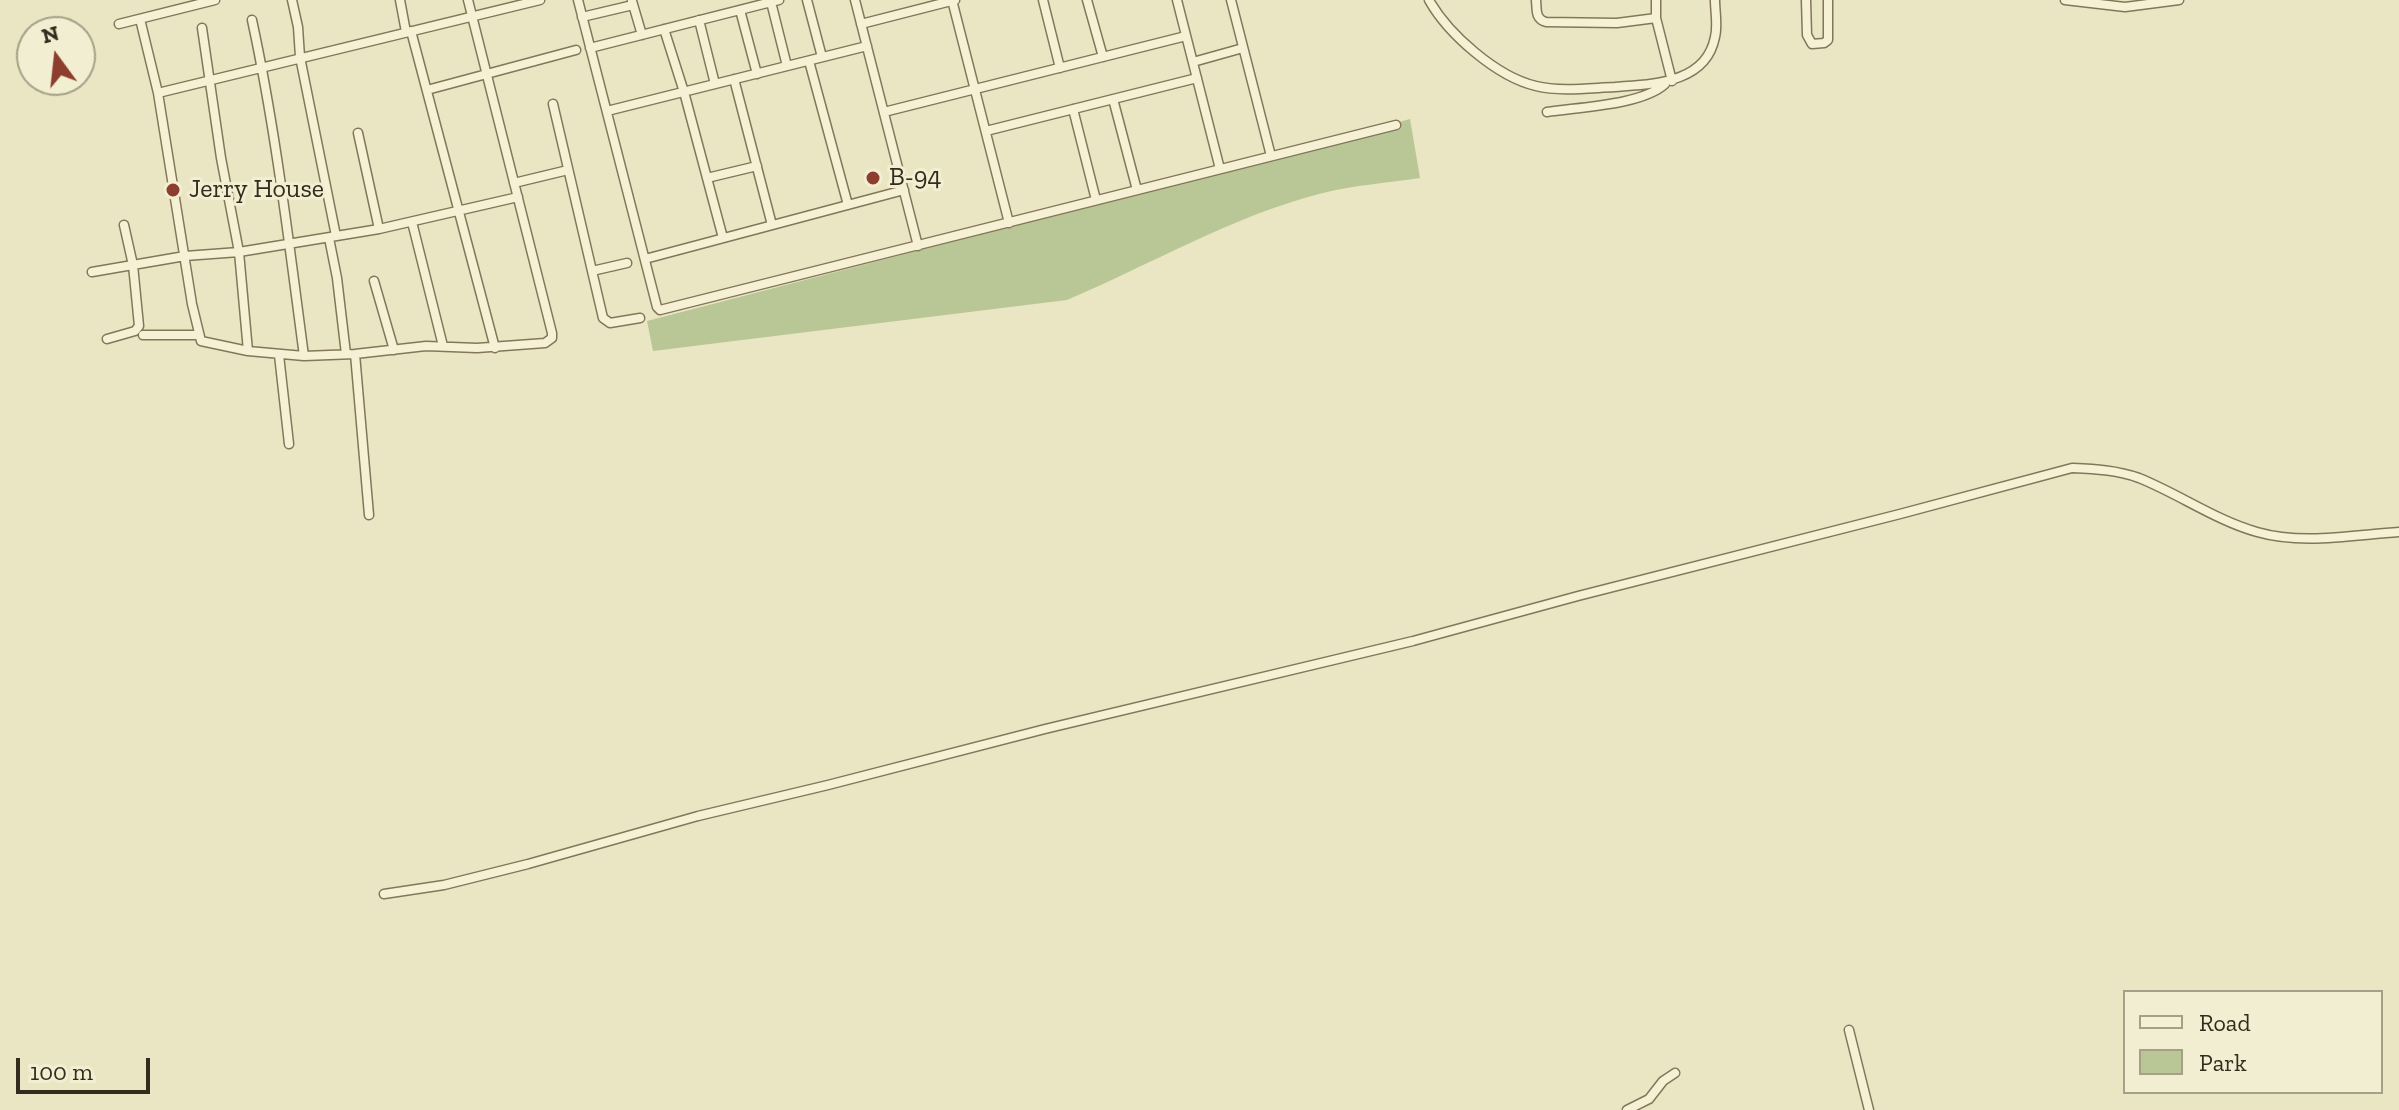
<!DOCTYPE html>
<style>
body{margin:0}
#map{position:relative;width:2399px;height:1110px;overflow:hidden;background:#eae5c2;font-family:"Zilla Slab",serif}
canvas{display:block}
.legend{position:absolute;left:2123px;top:990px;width:260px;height:104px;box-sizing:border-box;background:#f2eed1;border:2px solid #a6a089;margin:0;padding:10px 14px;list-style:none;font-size:24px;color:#332c1e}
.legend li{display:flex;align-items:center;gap:16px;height:40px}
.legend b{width:40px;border:2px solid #a6a089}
.north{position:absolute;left:16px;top:16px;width:80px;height:80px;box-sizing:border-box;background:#f2eed1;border:2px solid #a6a089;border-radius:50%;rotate:345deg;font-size:22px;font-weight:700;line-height:32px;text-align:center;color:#332c1e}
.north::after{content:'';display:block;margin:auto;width:28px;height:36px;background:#8d3e2f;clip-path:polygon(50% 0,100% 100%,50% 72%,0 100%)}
.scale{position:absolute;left:16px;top:1058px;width:134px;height:36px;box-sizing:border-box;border:4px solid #332c1e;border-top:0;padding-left:10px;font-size:24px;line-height:28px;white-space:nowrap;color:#332c1e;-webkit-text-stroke:6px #f2eed1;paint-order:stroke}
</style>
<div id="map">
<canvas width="2399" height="1110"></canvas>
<ul class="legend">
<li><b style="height:10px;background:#f6f1d4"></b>Road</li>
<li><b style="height:22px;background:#b9c797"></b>Park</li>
</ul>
<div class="north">N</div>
<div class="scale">100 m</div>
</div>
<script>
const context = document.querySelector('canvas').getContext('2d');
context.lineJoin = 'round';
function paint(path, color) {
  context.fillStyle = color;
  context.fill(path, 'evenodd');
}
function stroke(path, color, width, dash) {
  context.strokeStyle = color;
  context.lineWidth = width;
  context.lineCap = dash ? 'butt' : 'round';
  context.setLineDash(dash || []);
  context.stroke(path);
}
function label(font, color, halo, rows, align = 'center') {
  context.font = font + ' "Zilla Slab",serif';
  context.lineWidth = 6;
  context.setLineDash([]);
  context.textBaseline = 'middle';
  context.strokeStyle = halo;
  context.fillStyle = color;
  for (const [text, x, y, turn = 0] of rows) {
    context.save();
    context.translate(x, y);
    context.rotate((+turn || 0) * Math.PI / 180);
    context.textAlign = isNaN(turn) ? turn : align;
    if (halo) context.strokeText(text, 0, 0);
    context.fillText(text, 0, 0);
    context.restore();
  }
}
paint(new Path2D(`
 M1410,119L1420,178C1388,183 1354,185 1323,193C1232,216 1152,264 1067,300L653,351L647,321L1175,184Z`), '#b9c797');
const minor = new Path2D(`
 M292,0L298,27L300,57L336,236
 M400,0L406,32
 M578,0L657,307L660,310L1396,125
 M807,0L822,57
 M855,0L918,246
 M952,0L1009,223
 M1043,0L1060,68
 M1087,0L1103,57
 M1177,0L1220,169
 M1231,0L1271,156
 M1429,0C1448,34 1497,77 1536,86C1560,92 1590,88 1615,87C1652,84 1706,84 1715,37C1718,25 1715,12 1715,0
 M1536,0C1537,10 1535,19 1546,22L1617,23L1656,18
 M1656,0V18L1672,81
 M1806,0L1807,35L1812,44L1824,43L1828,40V0
 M2065,0L2125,7L2179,0
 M632,1L642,35
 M771,2L787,66
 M740,10L757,74
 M582,17L633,5
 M140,19L158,93L192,304L201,341L248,351L304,356L355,354L426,346L477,348L545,343L552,338V333L468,0
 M252,20C276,131 289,244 304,356
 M699,20L715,84
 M119,24L215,0
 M861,24L955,0
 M202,28L221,158L239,252L248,351
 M664,29L684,92L723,238
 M411,31L495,348
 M590,48L779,0
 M809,61L848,205
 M1193,62L1243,48
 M734,79L772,225
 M427,90L576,50
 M158,93L540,0
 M1113,99L1137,190
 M553,104L603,318L610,323L640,318
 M1073,109L1096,200
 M607,111L867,46
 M884,112L1186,36
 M1547,112C1580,107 1642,105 1665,84
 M986,131L1197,78
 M358,133L379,229
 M707,178L757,166
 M514,183L568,170
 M412,222L443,346
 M329,238L337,278L346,354
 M645,259L904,190
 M592,271L627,263
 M92,272L185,256L239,252L379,229L518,197
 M374,281L394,350
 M143,335H198
 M107,339L135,331L139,326L133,265L124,225
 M355,354L369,515
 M279,355L289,444
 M384,894L444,885L528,864L698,816L828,785L1045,729L1413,641L1578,596L1900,514L2072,468C2094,469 2117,470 2139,478C2179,494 2215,520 2257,532C2302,545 2353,535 2399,532
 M1849,1030L1869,1110
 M1627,1110L1649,1099L1663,1081L1675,1073`);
stroke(minor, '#83775a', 11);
stroke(minor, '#f6f1d4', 8);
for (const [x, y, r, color] of [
 [873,178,8,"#8d3e2f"],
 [173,190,8,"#8d3e2f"]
]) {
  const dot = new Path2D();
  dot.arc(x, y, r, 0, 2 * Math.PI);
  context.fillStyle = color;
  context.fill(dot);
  stroke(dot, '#f2eed1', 3);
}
label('26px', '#332c1e', '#f2eed1', [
 ["B-94",889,178],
 ["Jerry House",189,190]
], 'left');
</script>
